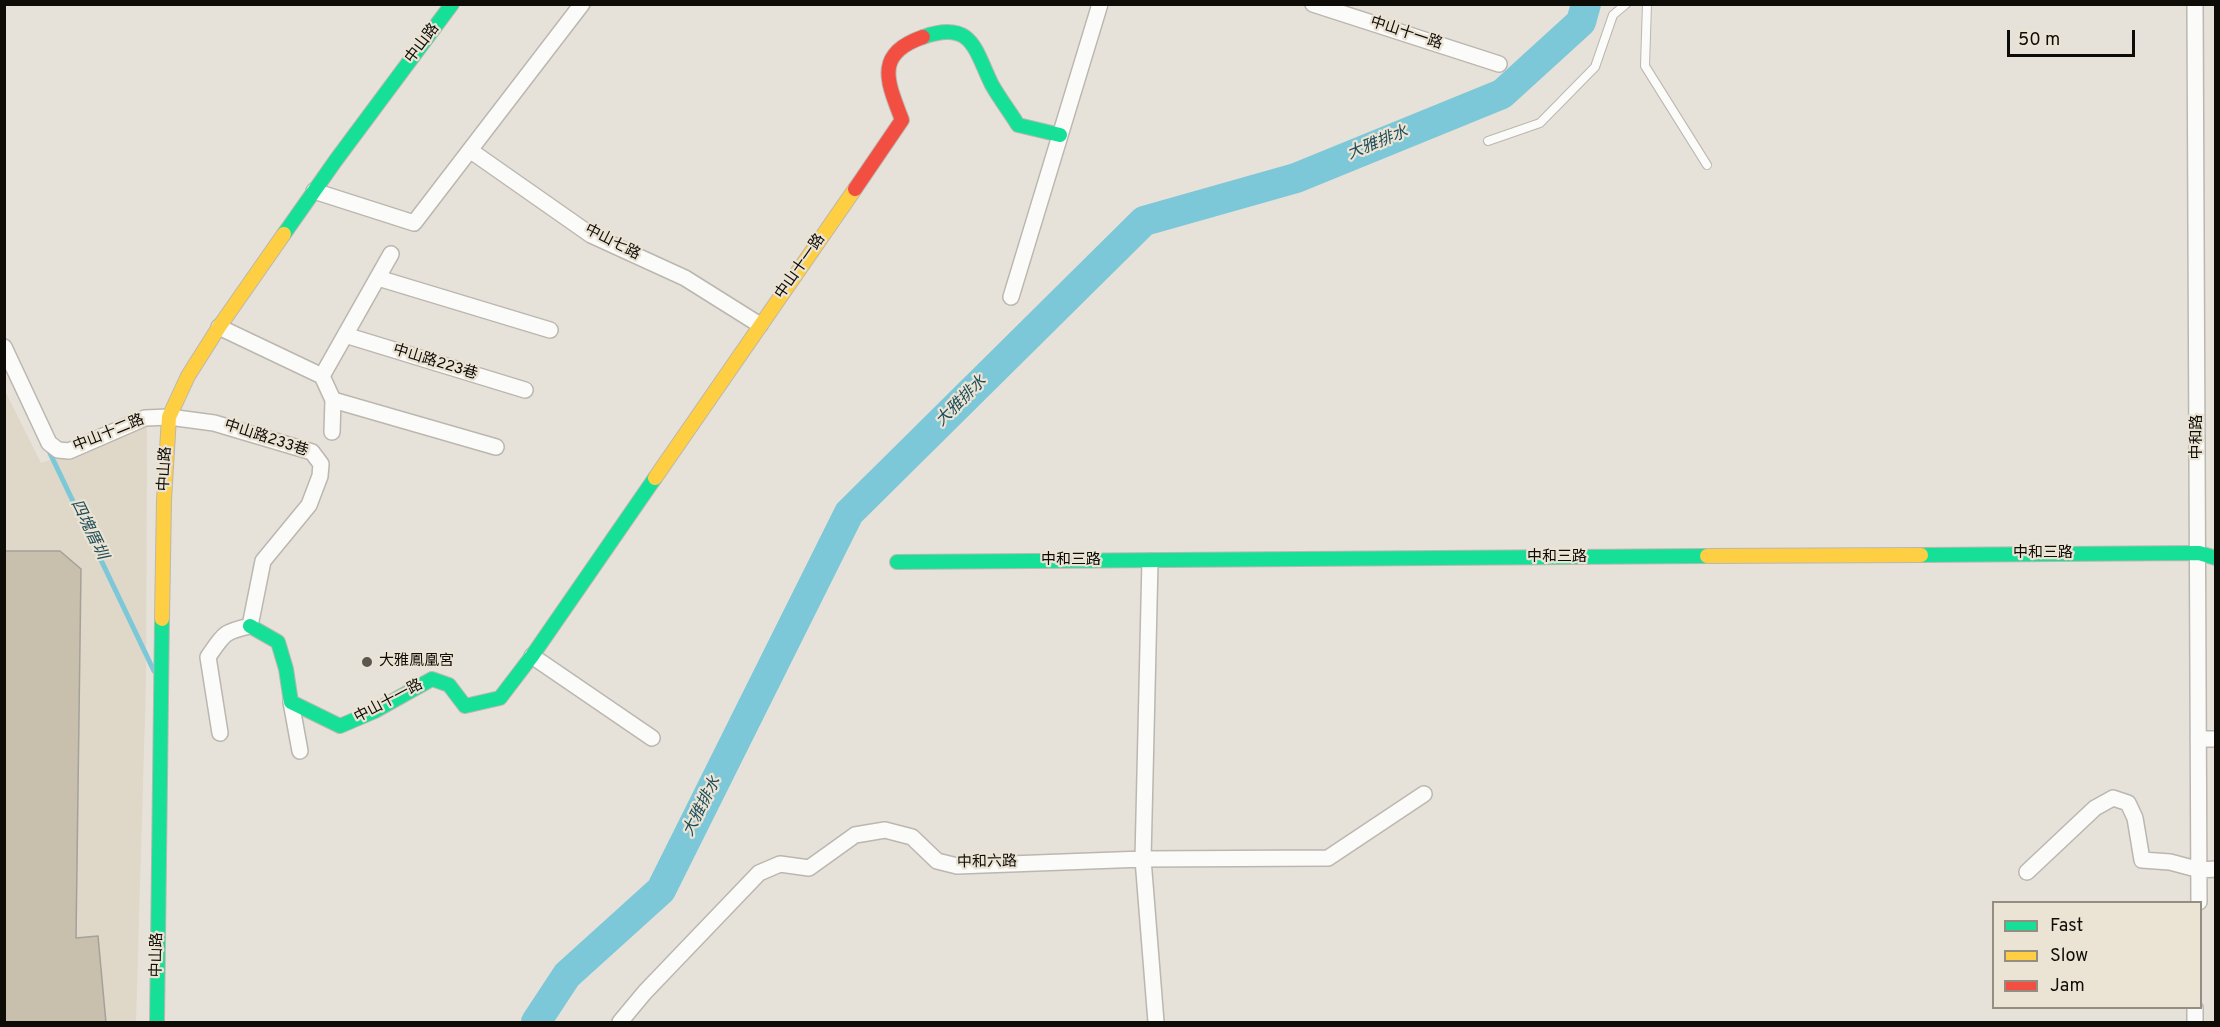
<!DOCTYPE html>
<meta charset="utf-8">
<style>
body{margin:0}
#map{position:relative;width:2220px;height:1027px;overflow:hidden;background:#e6e2d9;font-family:Overpass,sans-serif}
canvas{display:block}
.frame{position:absolute;inset:0;border:6px solid #0e0c07;pointer-events:none}
.legend{position:absolute;left:1992px;top:901px;width:210px;height:108px;box-sizing:border-box;background:#ebe3d4;border:2px solid #938d82;margin:0;padding:8px 10px;list-style:none;font-size:18px;color:#0e0c07}
.legend li{display:flex;align-items:center;gap:12px;height:30px}
.legend b{width:30px;border:2px solid #938d82}
.scale{position:absolute;left:2007px;top:30px;width:128px;height:27px;box-sizing:border-box;border:3px solid #0e0c07;border-top:0;padding-left:8px;font-size:18px;line-height:21px;white-space:nowrap;color:#0e0c07;-webkit-text-stroke:4px #ebe3d4;paint-order:stroke}
</style>
<div id="map">
<canvas width="2220" height="1027"></canvas>
<div class="frame"></div>
<ul class="legend">
<li><b style="height:8px;background:#16e098"></b>Fast</li>
<li><b style="height:8px;background:#ffcf43"></b>Slow</li>
<li><b style="height:8px;background:#f24e42"></b>Jam</li>
</ul>
<div class="scale">50 m</div>
</div>
<script>
const context = document.querySelector('canvas').getContext('2d');
context.lineJoin = 'round';
function paint(path, color) {
  context.fillStyle = color;
  context.fill(path, 'evenodd');
}
function stroke(path, color, width, dash) {
  context.strokeStyle = color;
  context.lineWidth = width;
  context.lineCap = dash ? 'butt' : 'round';
  context.setLineDash(dash || []);
  context.stroke(path);
}
function label(font, color, halo, rows, align = 'center') {
  context.font = font + ' Overpass,"Noto Sans TC",sans-serif';
  context.lineWidth = 4.5;
  context.setLineDash([]);
  context.textBaseline = 'middle';
  context.strokeStyle = halo;
  context.fillStyle = color;
  for (const [text, x, y, turn = 0] of rows) {
    context.save();
    context.translate(x, y);
    context.rotate((+turn || 0) * Math.PI / 180);
    context.textAlign = isNaN(turn) ? turn : align;
    if (halo) context.strokeText(text, 0, 0);
    context.fillText(text, 0, 0);
    context.restore();
  }
}
paint(new Path2D(`
 M5,391L41,463L147,427L146,681L136,1022H5Z`), '#dfd7c7');
stroke(new Path2D(`
 M48,449L154,671`), '#7cc8d8', 5);
stroke(new Path2D(`
 M536,1022L567,975L661,890L849,513L1144,221L1296,178L1502,94L1581,22L1586,4`), '#7cc8d8', 30);
const building = new Path2D(`
 M4,551H60L81,569L76,938L98,936L106,1023H4Z`);
paint(building, '#c8bfac');
stroke(building, '#a4a19b', 1.5);
const lane = new Path2D(`
 M1647,4L1645,66L1707,165
 M1488,141L1540,123L1595,67L1613,15L1626,4`);
const street = new Path2D(`
 M1313,4L1499,64
 M2195,4L2199,902
 M471,151L591,235L685,278L760,325
 M314,191L414,223L582,4
 M378,278L550,330
 M1011,297L1100,4
 M219,327L322,376
 M345,335L525,390
 M4,347L49,443L58,450L69,451L145,418L169,417L214,423L312,452L321,464L320,476L309,505L263,561L250,626C223,632 224,634 208,657L220,733
 M333,400L496,447
 M332,432L333,400L322,376L391,254
 M1150,561L1143,859L1156,1022
 M532,656L652,738
 M291,702L300,751
 M2198,739H2216
 M2027,872L2095,808L2113,798L2128,803L2135,818L2142,860L2170,862L2200,870L2216,869
 M620,1022L645,992L759,873L780,864L809,868L855,835L885,830L912,837L937,861L957,866L1143,859L1328,858L1424,794
 M2195,1022V1008`);
const fast = new Path2D(`
 M923,37C973,19 975,51 992,85C1000,99 1010,112 1018,125L1060,135
 M284,234L336,160L452,4
 M1921,555L2199,553L2216,558
 M897,562L1707,556
 M250,626L278,642L286,669L291,702L340,726L375,711L432,679L449,685L465,706L500,698L532,656L655,478
 M157,1022L162,619`);
const slow = new Path2D(`
 M655,478L855,189
 M1707,556L1921,555
 M162,619L164,500L169,417L188,376L219,327L284,234`);
const jam = new Path2D(`
 M855,189L902,120C888,83 873,54 923,37`);
stroke(lane, '#bbb7b0', 10);
stroke(street, '#bbb7b0', 18);
stroke(fast, '#bbb7b0', 16);
stroke(slow, '#bbb7b0', 16);
stroke(jam, '#bbb7b0', 16);
stroke(lane, '#fbfbf9', 8);
stroke(street, '#fbfbf9', 15);
stroke(fast, '#16e098', 14);
stroke(slow, '#ffcf43', 14);
stroke(jam, '#f24e42', 14);
for (const [x, y, r, color] of [
 [367,662,6,"#5a5750"]
]) {
  const dot = new Path2D();
  dot.arc(x, y, r, 0, 2 * Math.PI);
  context.fillStyle = color;
  context.fill(dot);
  stroke(dot, '#ebe3d4', 2);
}
label('15px', '#0e0c07', '#ebe3d4', [
 ["中山十一路",1406,34,18],
 ["中山路",423,44,-53],
 ["中山七路",612,243,27],
 ["中山十一路",801,267,-55],
 ["中山路223巷",435,363,17],
 ["中山十二路",109,434,-22],
 ["中和路",2198,437,-90],
 ["中山路233巷",266,439,18],
 ["中山路",166,469,-87],
 ["中和三路",2043,554],
 ["中和三路",1557,558],
 ["中和三路",1071,561],
 ["中山十一路",389,702,-28],
 ["中和六路",987,863,-1],
 ["中山路",158,955,-89]
]);
label('15px', '#0e0c07', '#ebe3d4', [
 ["大雅鳳凰宮",379,662]
], 'left');
label('italic 16px', '#1e4d59', '#ebe3d4', [
 ["大雅排水",1378,144,-22],
 ["大雅排水",962,402,-45],
 ["四塊厝圳",88,530,64],
 ["大雅排水",703,807,-63]
]);
</script>
